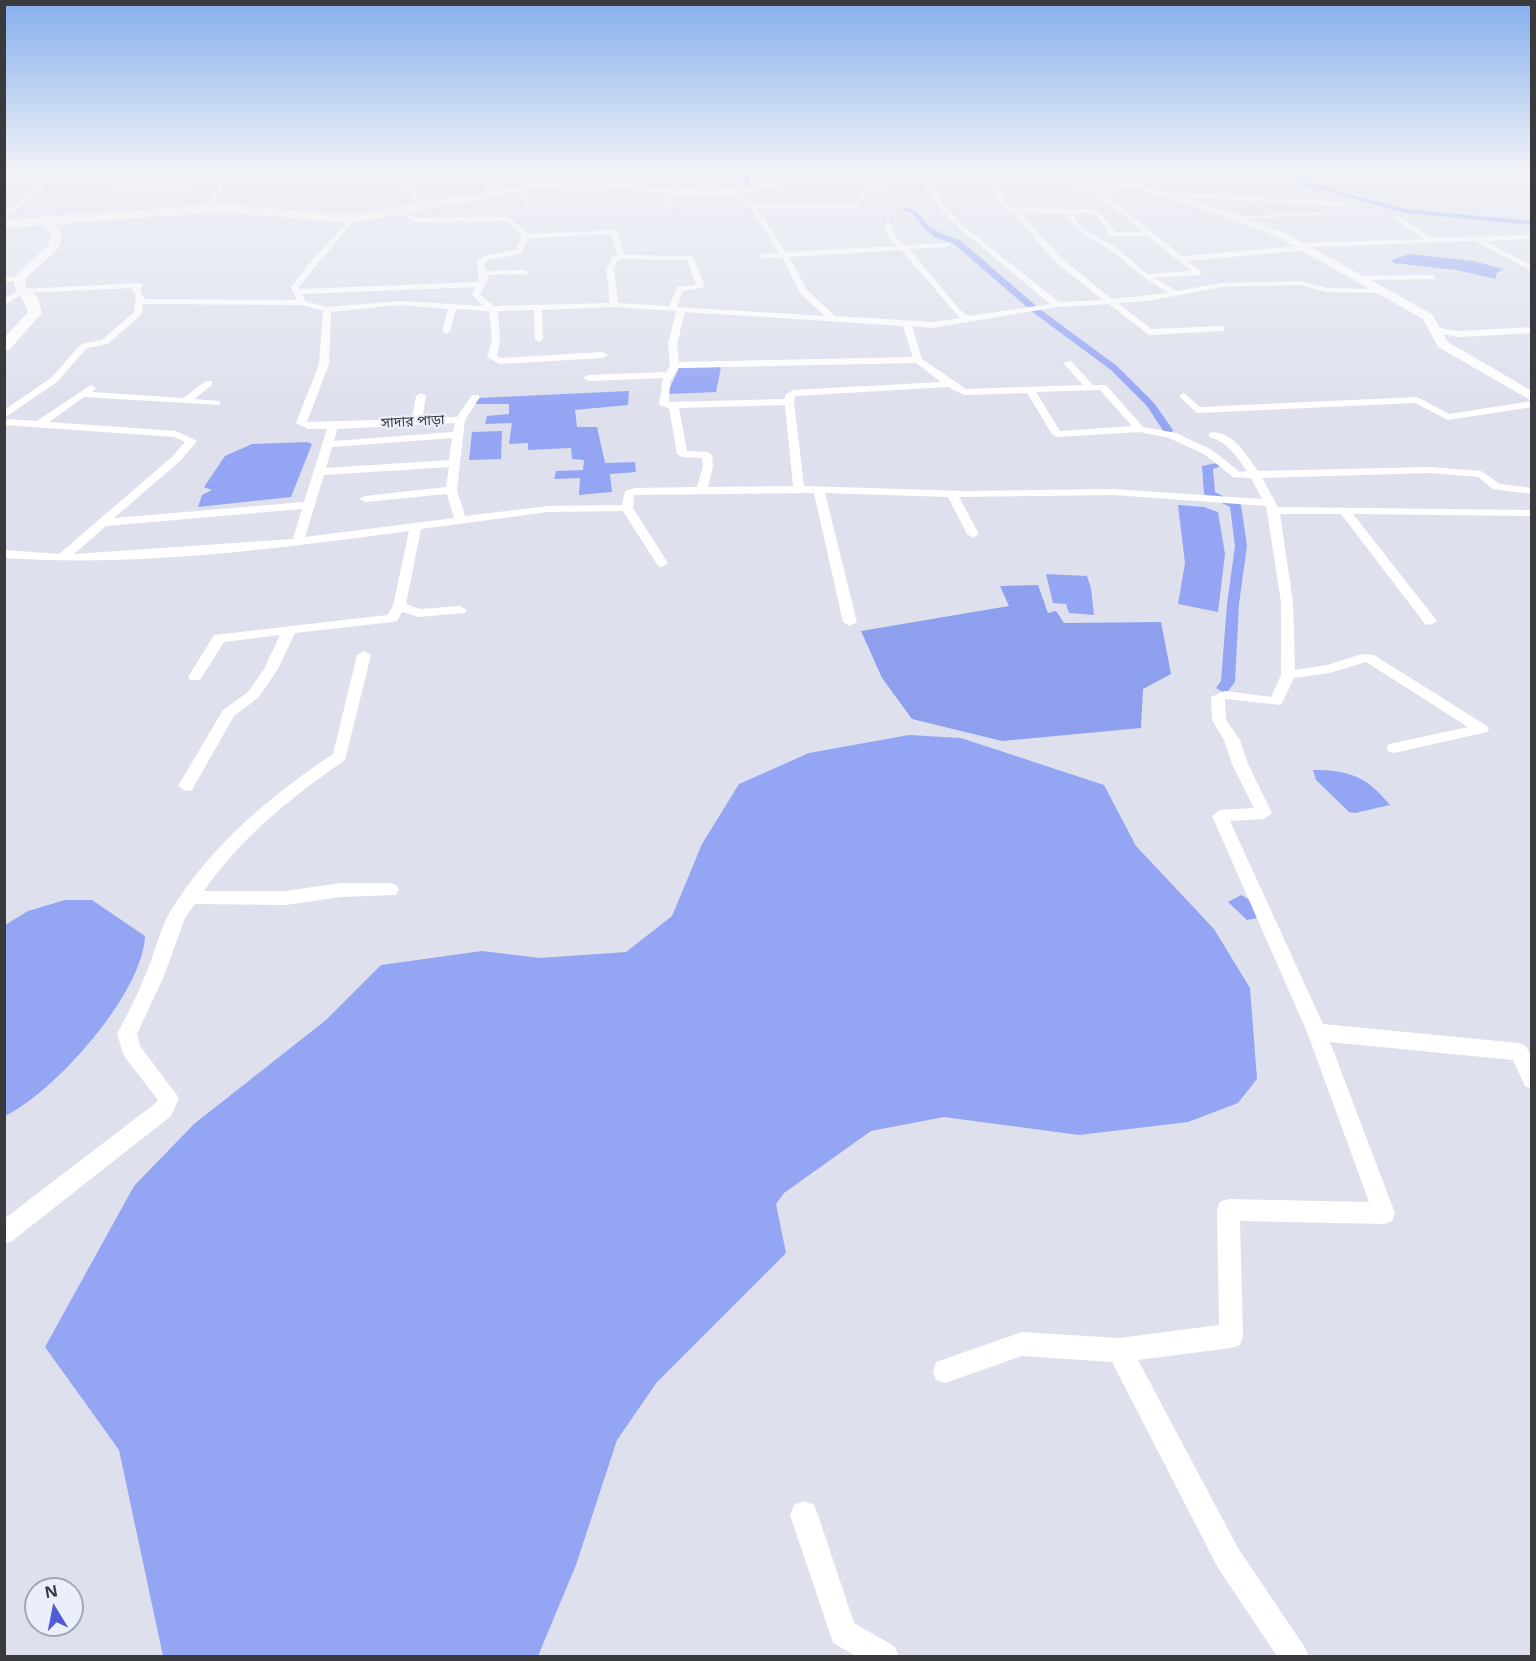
<!DOCTYPE html>
<meta charset="utf-8">
<style>
body{margin:0}
#map{position:relative;width:1536px;height:1661px;overflow:hidden;background:#dee1ed;font-family:"Open Sans",sans-serif}
canvas{display:block}
.frame{position:absolute;inset:0;border:6px solid #383a3e;pointer-events:none}
.north{position:absolute;left:24px;top:1577px;width:60px;height:60px;box-sizing:border-box;background:#ebeffb;border:2px solid #a3a7af;border-radius:50%;rotate:350deg;font-size:16px;font-weight:700;line-height:24px;text-align:center;color:#383a3e}
.north::after{content:'';display:block;margin:auto;width:21px;height:27px;background:#505cd2;clip-path:polygon(50% 0,100% 100%,50% 72%,0 100%)}
</style>
<div id="map">
<canvas width="1536" height="1661"></canvas>
<div class="frame"></div>
<div class="north">N</div>
</div>
<script>
const context = document.querySelector('canvas').getContext('2d');
context.lineJoin = 'round';
function paint(path, color) {
  context.fillStyle = color;
  context.fill(path, 'evenodd');
}
function label(font, color, halo, rows, align = 'center') {
  context.font = font + ' "Open Sans","Noto Sans Bengali",sans-serif';
  context.lineWidth = 4.5;
  context.setLineDash([]);
  context.textBaseline = 'middle';
  context.strokeStyle = halo;
  context.fillStyle = color;
  for (const [text, x, y, turn = 0] of rows) {
    context.save();
    context.translate(x, y);
    context.rotate((+turn || 0) * Math.PI / 180);
    context.textAlign = isNaN(turn) ? turn : align;
    if (halo) context.strokeText(text, 0, 0);
    context.fillText(text, 0, 0);
    context.restore();
  }
}
paint(new Path2D(`
 M1038,585L1048,613L1056,611L1064,623L1161,622L1171,674L1143,689L1141,728L1002,741L912,719L882,678L861,631L1009,606L1000,586Z`), '#8e9fed');
paint(new Path2D(`
 M1409,254L1473,261L1503,269L1496,274V279L1456,270L1394,263L1392,260Z
 M721,367L716,392L667,394L679,368Z
 M629,391L628,405L575,410L577,427H597L605,463L635,462L636,472L610,474L612,492L579,495L580,478L554,479L556,471L583,470L584,460L572,459L571,448L528,450V443L509,444L512,423L485,424L487,416L509,414V404H475L478,398Z
 M502,431L501,459L469,460L472,432Z
 M307,442L312,444L291,497L198,507L202,495L212,490L204,487L225,456L252,444Z
 M1178,505L1204,507L1218,512L1225,554L1218,612L1178,604L1185,563Z
 M1046,574L1087,576L1091,588L1094,615L1069,613L1066,604L1053,603Z
 M909,735L961,738L1104,785L1136,846L1214,929L1250,988L1257,1079L1238,1103L1188,1122L1079,1135L944,1117L871,1131L784,1193L776,1204L786,1253L657,1382L617,1440L576,1565L538,1656H163L119,1450L45,1347L134,1186L194,1124L326,1020L381,965L482,951L540,958L626,952L672,916L702,844L739,784L809,753Z
 M1313,770C1350,770 1367,777 1390,805L1355,813L1349,812L1316,780Z
 M1241,895L1252,901L1258,918L1247,920L1228,902Z
 M65,900H92L145,936C143,993 55,1092 5,1116V925L28,911Z`), '#94a5f4');
paint(new Path2D(`
 M737,171H743L753,188H749Z
 M1289,171H1295L1300,178L1311,184L1405,209L1532,221V225L1405,213L1307,186L1296,180Z
 M904,207L916,211L928,226L941,233L960,240L1041,310L1117,366L1154,403L1173,430L1172,432H1164L1147,406L1111,370L1035,314L954,244L935,237L924,228L912,213L902,210Z
 M1217,463L1222,466L1213,469L1215,492L1241,505L1247,546L1239,604L1235,682L1228,691L1223,692L1216,688L1221,681L1227,604L1235,546L1230,507L1204,494L1202,466Z`), '#94a5f4');
paint(new Path2D(`
 M42,171H48L46,179L142,171L44,183L32,199L4,217V212L33,190Z
 M399,171H405L401,180L415,191L423,209H419L410,193L395,180Z
 M558,171H564L565,186L560,185Z
 M613,171H619L610,188L607,186Z
 M1218,171H1257L1142,179L1001,177L1042,172L1142,175Z
 M213,175L225,187L207,211L204,209L219,187L216,184L112,191L109,189L213,181L210,177Z
 M806,175L866,179L927,177L945,207L962,225L1059,302L1103,300L1055,262L1014,213L1004,209L987,176H991L1009,207L1012,208L1098,210L1116,232H1143L1085,184L1090,183L1182,256L1300,246L1303,243L1424,239L1393,217L1395,214L1433,238L1532,235V239L1485,241L1532,266V271L1475,241L1311,247L1308,250L1187,261L1201,271V275L1154,278L1177,291L1221,283L1300,281L1327,288L1381,289L1385,291L1381,293L1327,292L1300,285L1221,287L1148,301L1118,303L1151,329L1224,326V330L1221,331L1149,335L1109,304L1057,307L932,328L912,326L922,359L966,389L1083,385L1063,363L1071,361L1093,385H1106L1143,427L1176,433L1212,450L1240,472L1247,471C1237,457 1227,441 1209,437V433C1232,429 1246,455 1258,471L1430,467L1481,471L1500,484L1532,488V494L1493,489L1478,477L1430,473L1262,478L1278,507L1532,510V516L1353,514L1437,621L1430,625L1425,624L1341,514H1280L1293,602L1295,670L1327,665L1362,654L1374,655L1487,726L1489,729L1487,732L1394,753L1389,752L1386,748L1389,744L1468,727L1366,662L1329,673L1294,678L1281,705L1225,699L1226,720L1240,740L1248,764L1272,813L1264,819L1230,821L1323,1024L1519,1043L1526,1046L1532,1057V1089L1525,1086L1513,1060L1330,1042L1395,1213L1392,1221L1384,1224L1240,1221L1243,1336L1240,1345L1231,1348L1138,1360L1238,1548L1304,1646L1309,1656H1277L1218,1568L1112,1362L1022,1356L945,1383L936,1380L933,1371L936,1362L1022,1332L1119,1338L1219,1325L1217,1210L1220,1202L1228,1199L1369,1202L1307,1032L1212,816L1220,810L1254,808L1232,764L1224,740L1212,720L1211,697L1225,691L1271,697L1281,675V602L1266,506L1113,495L959,497L979,534L973,538L967,534L948,497L825,493L857,622L850,626L843,622L814,493L634,495L633,508L668,563L662,567L658,566L623,511L548,512L421,529L406,604L420,609L460,606L467,610L465,613L419,617L402,612L397,621L392,622L295,633L278,669L258,698L234,716L192,790L186,791L178,786L223,710L248,692L264,669L280,635L224,642L200,680H190L188,677L214,635L387,615L393,606L409,531C275,549 139,567 4,558V550L59,554L172,457L185,442L174,437L4,425V419L37,421L91,385L96,388L92,392L183,398L206,381H212V385L194,399L220,401V405L84,397L49,422L176,431L197,441L180,461L114,518L304,502L327,429H308L296,423L319,364L323,311L302,305L143,304L141,315L108,344L87,348L57,382L4,418V410L51,378L81,344L102,340L134,312L136,294L132,290L133,288L24,293L4,305V298L23,289L139,283L143,285L140,290L144,299L297,300L291,287L313,259L352,217L354,220L299,287L300,289L479,282L477,261L483,256L515,250L522,236L507,221L415,222L400,213L402,210L416,218L509,217L528,234L616,230L625,255L693,256L705,287L683,291L677,307L825,316L800,293L782,257L760,258V254L779,253L750,207L731,192L736,191L754,204H854L865,187L884,186L886,189L869,190L856,208H757L786,252L897,246L888,237L885,223L888,221L891,223L895,236L904,245L950,243L947,247L909,249L960,310L969,316L1050,304L958,227L940,209L923,180L866,183L804,178ZM1020,212L1065,213C1081,238 1090,236 1111,251C1131,266 1147,281 1169,293L1112,299L1061,258ZM1072,213L1096,214L1111,236H1148L1191,271L1147,274L1116,247L1082,229ZM610,234L618,256L612,257L606,269L610,303L493,306L480,294L488,279L487,275L528,274L525,270L486,271L484,264L488,260L521,254L529,238ZM901,250L960,318L932,322L835,316L807,290L789,257ZM622,259L687,260L696,285L677,287L669,306L618,303L614,269L618,260ZM476,287L472,294L483,306L400,301L327,307L305,301L302,294ZM400,305L448,309L442,331L446,334L450,331L456,309L489,311L492,341L487,357L499,364L603,358L608,355L603,352L501,358L497,356L500,341L498,311L534,310L535,339L539,342L543,339L542,310L614,307L676,311L668,344L670,365L666,372L588,375L583,378L588,381L663,378L659,405L669,408L677,454L682,457L702,458L703,466L697,487L634,488L625,491L622,505L548,506L465,516L457,490L465,420L480,397L478,395H472L457,417L422,419L426,396L421,393L416,396L412,419L307,422L329,364L331,312ZM685,312L903,326L913,357L679,362L677,344ZM916,363L941,382L793,390L786,394L784,399L669,402L670,382L678,368ZM948,387L964,395L1027,393L1052,434L1057,437L1140,432L1169,438L1204,454L1233,477L1251,478L1262,499L1113,489L966,491L804,486L794,402L795,396ZM1100,390L1132,426L1060,431L1036,392ZM785,405L793,486L708,487L713,466L712,455L707,452L687,451L679,408ZM455,423L453,432L334,441L337,429ZM452,438L449,460L326,468L332,447ZM449,467L446,487L365,496L359,499L365,502L447,494L454,518L305,537L324,475ZM302,509L293,539L74,554L106,526Z
 M478,177H482L497,193H493Z
 M599,183L602,185L599,195L594,196L596,185Z
 M511,187C521,187 530,197 530,206H526L521,197Z
 M671,189L674,191L667,201L673,209L670,211L660,201Z
 M1160,192L1342,202L1345,204L1342,206L1158,195Z
 M1322,212L1324,215L1236,219L1233,217Z
 M1433,275L1436,279L1357,280L1353,278L1357,276Z
 M19,276L22,280L4,282V278Z
 M1434,327L1459,331L1532,327V333L1459,337L1431,332V328Z
 M1184,393L1200,407L1417,397L1449,414L1532,401V407L1448,420L1415,403L1197,413L1179,396Z
 M364,651L371,655L345,760C292,797 242,836 204,891H286L341,883H390L396,885L399,890L396,895L341,897L286,905L195,904L185,918L164,976L137,1034L140,1046L179,1098L171,1116L12,1241L4,1244V1219L157,1102L158,1100L124,1056L117,1034C127,1015 137,996 145,976C154,956 159,931 170,912C211,845 269,797 333,754L357,655Z
 M804,1501L814,1505L818,1515L854,1623L894,1646L899,1656H856L833,1643L790,1515L794,1505Z`), '#fff');
paint(new Path2D(`
 M960,171L1142,184L1240,215L1287,234L1432,314L1448,342L1532,391V401L1438,347L1423,319L1279,238L1232,219L1141,190L989,180Z`), '#fff');
paint(new Path2D(`
 M42,219H50L63,236L58,249L25,279L26,287L38,298L42,313L9,350L4,351V338L28,312C24,298 14,292 13,278L48,245L51,236L40,221Z`), '#fff');
paint(new Path2D(`
 M812,171H831L777,188L734,196L702,197L599,188L536,189L352,223L219,212L4,228V220L219,204L352,215L536,183L599,182L702,189L734,188L772,183Z`), '#fff');
const sky = context.createLinearGradient(0, 0, 0, 404);
sky.addColorStop(0, '#86aeed');
sky.addColorStop(0.42, '#f0f2f7');
sky.addColorStop(1, '#f0f2f700');
context.fillStyle = sky;
context.fillRect(0, 0, 1536, 404);
label('14px', '#383a3e', '#ebeffb', [
 ["সাদার পাড়া",413,422,-3]
]);
</script>
